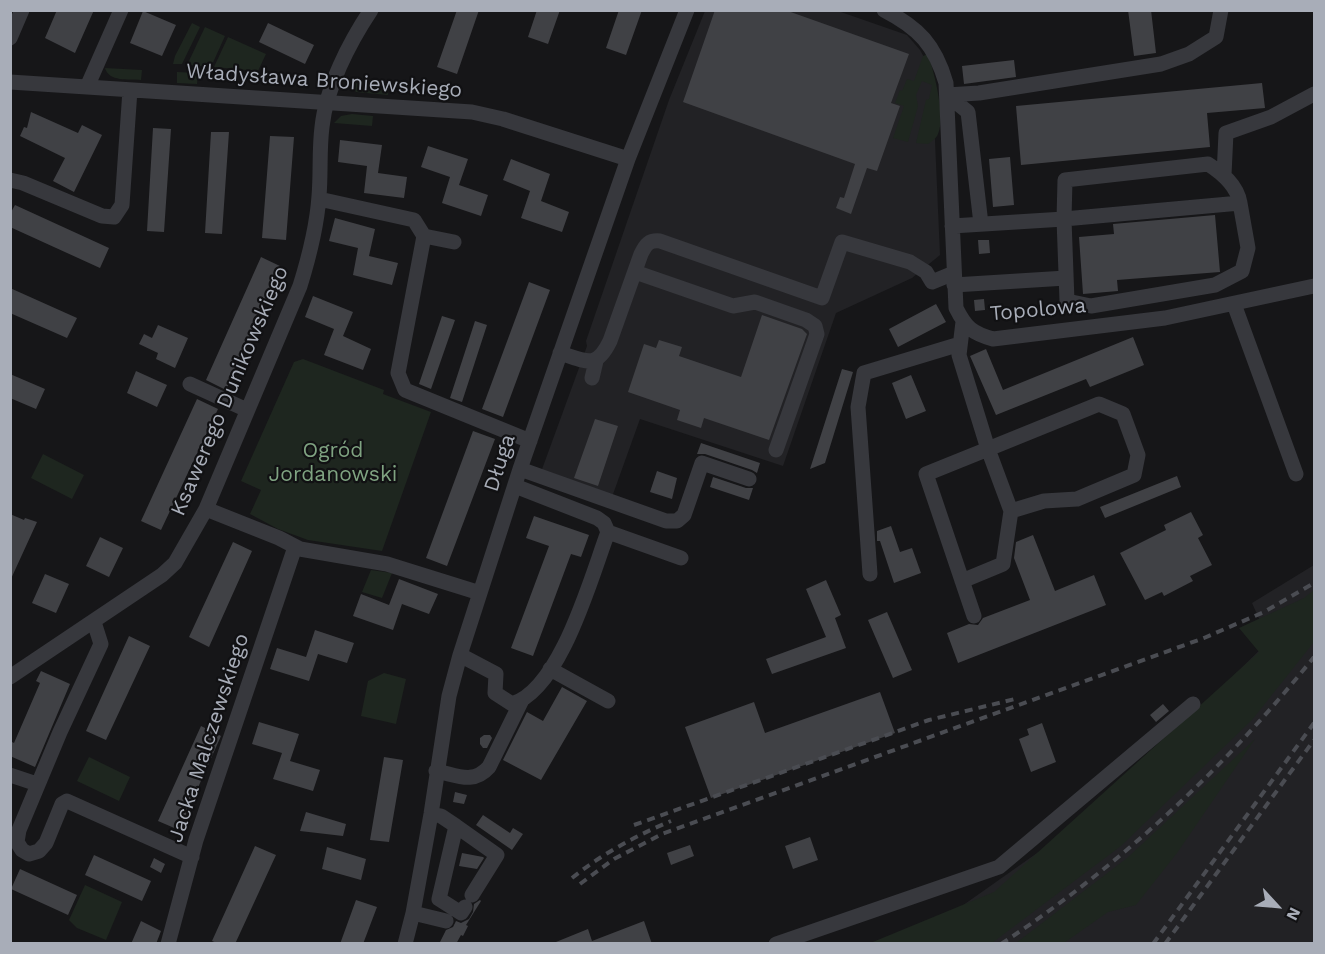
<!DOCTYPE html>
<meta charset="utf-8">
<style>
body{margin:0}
#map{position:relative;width:1325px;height:954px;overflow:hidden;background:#161618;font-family:"Work Sans",sans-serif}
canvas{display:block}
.frame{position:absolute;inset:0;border:12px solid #a8adb8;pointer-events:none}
.north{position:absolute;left:1247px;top:876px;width:60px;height:60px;-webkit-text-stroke:4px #111113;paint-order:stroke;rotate:116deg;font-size:16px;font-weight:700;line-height:24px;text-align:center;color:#a8adb8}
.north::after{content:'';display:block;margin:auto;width:21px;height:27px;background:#a8adb8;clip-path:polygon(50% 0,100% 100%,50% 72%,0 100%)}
</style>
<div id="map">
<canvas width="1325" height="954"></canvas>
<div class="frame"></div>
<div class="north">N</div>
</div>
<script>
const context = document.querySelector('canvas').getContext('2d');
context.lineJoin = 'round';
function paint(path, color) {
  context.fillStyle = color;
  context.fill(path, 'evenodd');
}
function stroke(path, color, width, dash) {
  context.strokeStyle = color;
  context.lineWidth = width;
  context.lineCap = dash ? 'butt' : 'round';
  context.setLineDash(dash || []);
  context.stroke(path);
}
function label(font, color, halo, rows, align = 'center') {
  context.font = font + ' "Work Sans",sans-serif';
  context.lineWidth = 4.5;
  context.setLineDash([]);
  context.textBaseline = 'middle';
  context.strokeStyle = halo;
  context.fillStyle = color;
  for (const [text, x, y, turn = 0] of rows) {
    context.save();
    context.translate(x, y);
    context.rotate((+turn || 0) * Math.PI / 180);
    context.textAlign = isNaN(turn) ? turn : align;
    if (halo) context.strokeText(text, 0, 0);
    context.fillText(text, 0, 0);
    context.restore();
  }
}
paint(new Path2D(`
 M705,11H838L907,35L920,50L932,72L940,255L912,278L836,313L783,466L640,419L612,497L541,472L587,346L586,341L669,100Z
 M1314,565V943L908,944L1091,815L1269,641L1252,603Z`), '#222225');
paint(new Path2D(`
 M192,23L200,27L182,64H173L175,56Z
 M205,27L225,36L211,67L189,65L188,63Z
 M228,37L266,54L258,71L214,67Z
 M928,54C934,72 946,117 938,134C936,139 932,141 928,144L916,143L926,100L929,99L932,85L922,81L916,95L918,106L908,142L893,138L904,106L895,103L900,90L902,91L907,79L914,81L923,56Z
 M105,68L142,70L141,80C128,79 109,82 105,68Z
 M177,72L198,73L197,84L177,83Z
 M349,83L388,84V95L356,92Z
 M352,114L373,116L372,126L334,123L341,116Z
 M303,359L384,390L383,394L431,412L382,551L308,540L278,529L250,514L261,490L241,481L294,362Z
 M43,454L84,475L72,499L31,478Z
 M371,570L392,573L382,598L362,592Z
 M1314,590V642L1252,720L1121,846L992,943L868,944L994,892L1259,652L1239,628L1304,598Z
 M384,673L406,679L396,724L361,716L368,681Z
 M1255,739L1177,853L1136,905L1108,912L1064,943H1016L1127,858Z
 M89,757L130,777L119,801L77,781Z
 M85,885L122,902L106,940L77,928L69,920Z`), '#1e261f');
paint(new Path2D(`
 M57,10H94L75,53L45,38Z
 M457,10H479L457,74L437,67Z
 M537,10H560L548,44L528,37Z
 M619,10H642L626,55L606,48Z
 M715,10H785L909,54L891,103L900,106L877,171L867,168L851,214L836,208L840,197L844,198L855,164L683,102Z
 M1128,10H1151L1156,53L1134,56Z
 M143,11L176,25L162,56L130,43Z
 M268,23L314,45L305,64L259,42Z
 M1014,60L1016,77L964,84L962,66Z
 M1262,83L1265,108L1207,113L1210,147L1021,165L1016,106Z
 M31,112L78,133L82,125L102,135L74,192L53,181L65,158L20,136L24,127L27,128Z
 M153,128L171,129L164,232L147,231Z
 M211,132H229L222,234L205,233Z
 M270,136L294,137L286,240L262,238Z
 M340,140L382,145L378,173L407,177L404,198L364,193L367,166L338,162Z
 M428,146L468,159L459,185L488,195L481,216L442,203L450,177L421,167Z
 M1010,157L1014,205L993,207L989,159Z
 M511,159L550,174L541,201L569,212L562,232L521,218L530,191L503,180Z
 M15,205L109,248L100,268L10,227V214Z
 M1215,215L1220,272L1117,280L1118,291L1083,294L1079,237L1114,234L1113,224Z
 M335,218L375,229L369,256L398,263L392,285L353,275L358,248L329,241Z
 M978,240H989L990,253L979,254Z
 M261,257L282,267L226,390L206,380Z
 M529,282L550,290L503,417L482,409Z
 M10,288L77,318L67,338L10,313Z
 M313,296L353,312L343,336L371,349L363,370L324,355L334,329L305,317Z
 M984,299L985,310L975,311L974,300Z
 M936,304L946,322L898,347L889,329Z
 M762,315L802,329L807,334L769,440L704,418L701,428L677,420L680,410L628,392L644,344L656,348L659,340L682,347L679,356L741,377Z
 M442,316L455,320L431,389L419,384Z
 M475,321L487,325L462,402L450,398Z
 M158,325L188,338L175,368L156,359L158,353L139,344L144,334L152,338Z
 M1133,337L1144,365L1090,387L1086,379L996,415L970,356L986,349L1003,390Z
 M842,369L853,372L825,463L810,469Z
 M136,371L167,385L157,407L127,393Z
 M10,374L45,389L36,409L10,398Z
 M911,375L926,411L906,419L892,383Z
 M197,399L218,409L161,530L141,521Z
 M595,419L618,426L598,486L574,478Z
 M473,431L495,439L447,566L426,558Z
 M701,443L760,463L757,473L752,470L705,454H697Z
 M657,471L677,478L672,499L650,492Z
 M1177,476L1181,487L1105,518L1100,507Z
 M713,477L746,488H753L749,500L710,487Z
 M1191,512L1203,535L1198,538L1212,565L1190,576L1193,581L1164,596L1162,592L1145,600L1120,553L1166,530L1164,525Z
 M10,514L24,520L25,518L37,522L10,581Z
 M534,516L589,535L581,557L571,554L533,656L511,648L549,546L526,538Z
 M891,526L900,552L912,548L921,573L894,583L880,541H877V531Z
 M1033,535L1055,591L1094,575L1106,605L958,663L947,633L969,624L978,625L983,618L1030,600L1014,558L1016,542Z
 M100,537L123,548L109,577L86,566Z
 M233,542L252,551L209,647L189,637Z
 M45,574L69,584L56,613L32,603Z
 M399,579L438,594L429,614L402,604L393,630L353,616L361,594L389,605Z
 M826,580L841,615L835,618L846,648L772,674L766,659L826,637L806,589Z
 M887,612L912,670L893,678L868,620Z
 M315,630L354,643L347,663L318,654L309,681L270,669L277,648L306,657Z
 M129,636L150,646L106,740L86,731Z
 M41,671L70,684L35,767L10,756V741L14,743L40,683L36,681Z
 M562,687L587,701L541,780L503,760L527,712L543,721Z
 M880,692L895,733L711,798L685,727L754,702L765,733Z
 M1163,704L1169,711L1156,722L1150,715Z
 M259,722L299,734L290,761L320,770L313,791L273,779L282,753L252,744Z
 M1042,723L1056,762L1031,772L1019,739L1029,735L1027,729Z
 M201,726L221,736L179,830L158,821Z
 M484,735H490L492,738L487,748H483L480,744V738Z
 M384,757L403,760L389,842L370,840Z
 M455,792L467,795L464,804L453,802Z
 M306,812L346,824L343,836L300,831Z
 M483,815L510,833L513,828L523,834L512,850L476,825Z
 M810,837L818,860L793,869L785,846Z
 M690,845L694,856L671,865L667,853Z
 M255,846L276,855L235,944H219L212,941Z
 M327,847L366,859L361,880L322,869Z
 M462,853L483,857L484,858L477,869L459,866Z
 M94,855L151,881L142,901L85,875Z
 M154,858L165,864L161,873L150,867Z
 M20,869L77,895L68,915L11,889Z
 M356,900L377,907L363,944H340Z
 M480,900L481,901L466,925L468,926L463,936L461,935L456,944H439L446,930L453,927L456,921L461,923L469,919L473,912L474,904Z
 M141,921L161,931L156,944H131Z
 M644,921L652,944H551L588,929L592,941Z`), '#404145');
stroke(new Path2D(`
 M884,10C919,28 935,45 946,83L956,308C966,328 972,333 993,339L1165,318L1314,286
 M10,38L22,10
 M10,82L472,112L503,119L628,159
 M87,87L121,10
 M947,95L979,93L1161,64L1189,54L1216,37L1221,10
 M947,95L968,112L981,224
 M1224,175L1226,133L1271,117L1314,94
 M10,180L23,183L102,216L114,217L122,205L130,90
 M319,199L414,220L424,236L398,373L405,390L530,441
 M952,226L1064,219L1067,301L1091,306L1215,285L1242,271L1248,248L1240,203C1237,185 1222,173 1208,164L1065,180L1064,219L1240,203
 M424,236L454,242
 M635,272L733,306L755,302L806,320L815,326L817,334L776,450
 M954,285L1066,278
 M1234,304L1296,474
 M963,322L959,355L988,449L926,474L974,616
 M560,353C586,361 596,370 610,341L641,254C646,244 649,240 660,241L822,298L842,242L910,262L926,272L932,282L954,273
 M592,378L596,361
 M190,384L247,410
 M520,469L666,521H677L684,515L702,463L749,479
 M515,486L597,518L604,523L608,532L681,558
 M206,509L279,538L300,549L387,564L480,593
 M870,574L858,407L864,373L960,344
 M962,581L1003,564L1011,511L988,449L1099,404L1123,414L1138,455L1134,475L1077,499L1044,501L1011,511
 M94,622L101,644L60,732L19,830L17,842L22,850L29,854L39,851L46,843L62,804L67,801L192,857
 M460,655L496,674L495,693L512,704C561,689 591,577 608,532
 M550,669L608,701
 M10,677L162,575L175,563L206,509L300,286C309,257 317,226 319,196C321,173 319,150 322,127C326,88 349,43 371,10
 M436,771C457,775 473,785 489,767L522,700
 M10,775L37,784
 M431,814L441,816L456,826L439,899L461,913L465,907
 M456,826L497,855L472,895
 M413,913L446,921
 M168,944L196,840L295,547
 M405,944L413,913L431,814L449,696L460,655L520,469L628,159L687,10
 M776,944L999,867L1193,704`), '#37383d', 15);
stroke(new Path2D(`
 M634,825L929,720L1019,698
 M572,878C602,854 635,836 671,821
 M580,884L614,859L662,834L1204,638L1264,612L1314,583
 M1001,944C1121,865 1225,768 1314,657
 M1153,944L1314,723
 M1165,944L1314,740`), '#4a4c52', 4, [8, 6]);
label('21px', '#a8adb8', '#111113', [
 ["Władysława Broniewskiego",324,81,4],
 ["Topolowa",1038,310,-5],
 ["Ksawerego Dunikowskiego",230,391,-67],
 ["Długa",500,463,-72],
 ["Jacka Malczewskiego",209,738,-72]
]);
label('21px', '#7fa381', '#111113', [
 ["Ogród",333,451],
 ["Jordanowski",333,475]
]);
</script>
